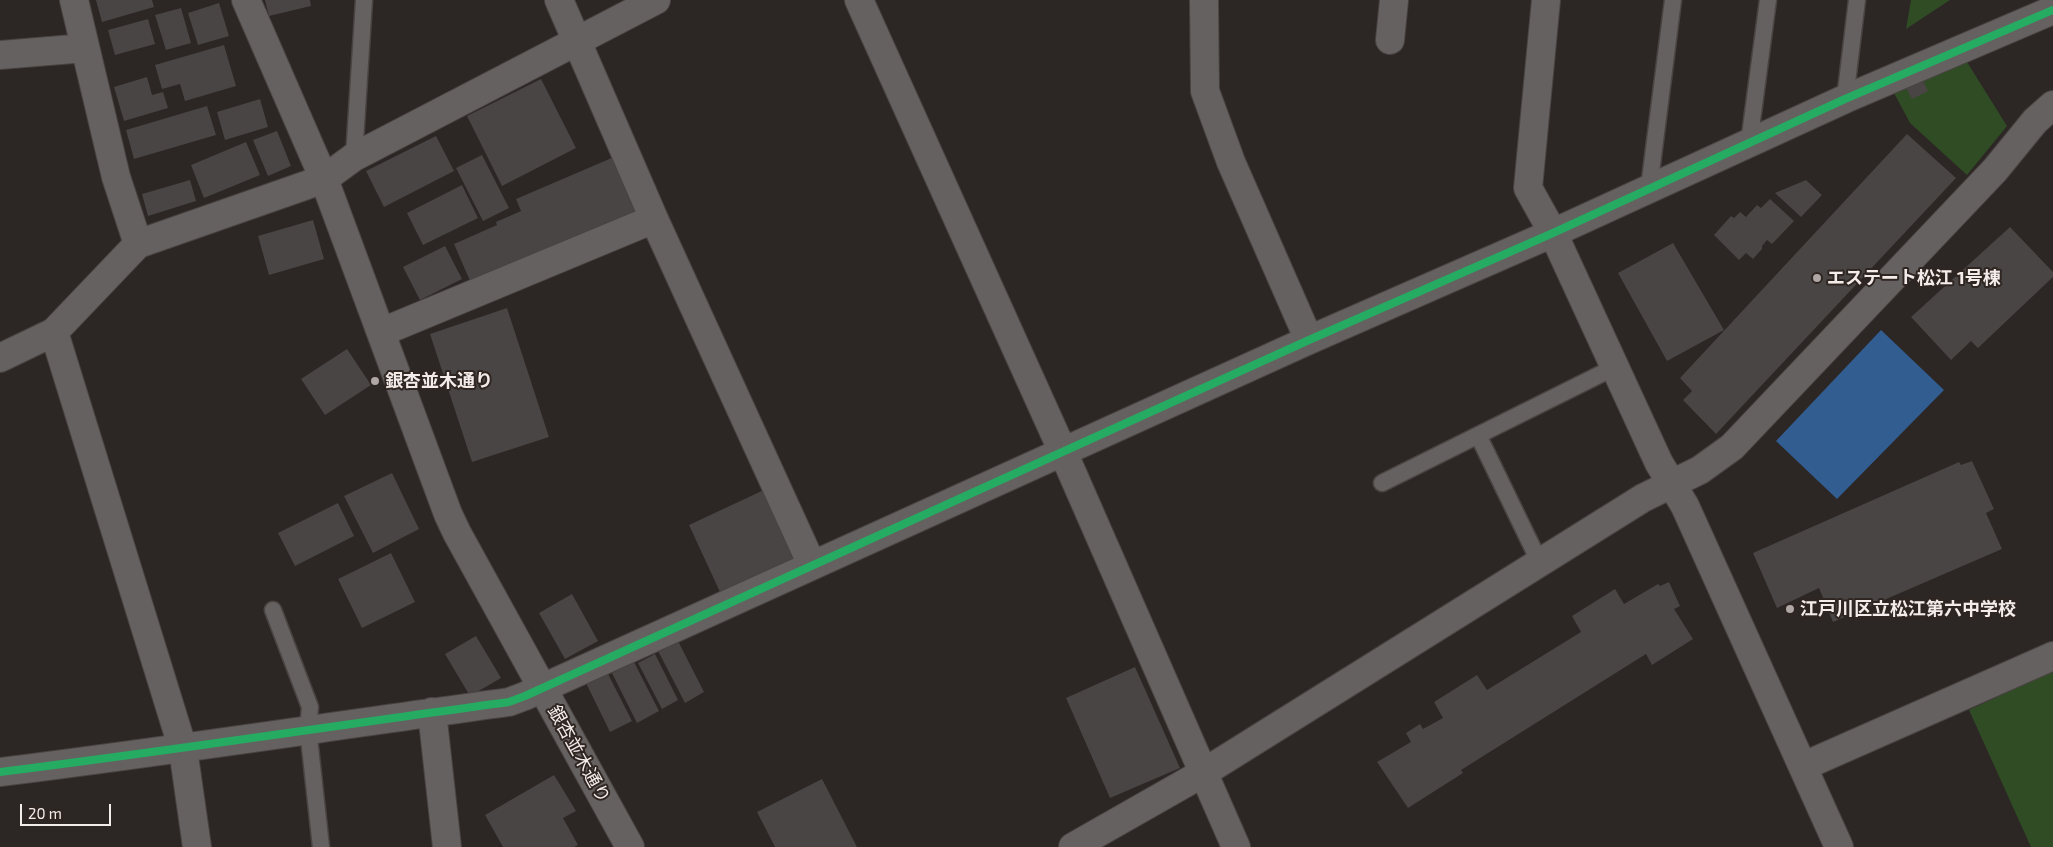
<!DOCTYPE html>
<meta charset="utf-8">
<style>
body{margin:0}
#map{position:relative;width:2053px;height:847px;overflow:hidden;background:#2c2624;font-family:"Exo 2",sans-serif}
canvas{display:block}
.scale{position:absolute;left:20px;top:804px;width:91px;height:22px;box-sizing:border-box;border:2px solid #f4ecea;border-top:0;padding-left:6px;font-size:15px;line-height:18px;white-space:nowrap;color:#f4ecea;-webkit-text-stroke:4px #2f2521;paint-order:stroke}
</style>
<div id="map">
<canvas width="2053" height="847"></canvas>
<div class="scale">20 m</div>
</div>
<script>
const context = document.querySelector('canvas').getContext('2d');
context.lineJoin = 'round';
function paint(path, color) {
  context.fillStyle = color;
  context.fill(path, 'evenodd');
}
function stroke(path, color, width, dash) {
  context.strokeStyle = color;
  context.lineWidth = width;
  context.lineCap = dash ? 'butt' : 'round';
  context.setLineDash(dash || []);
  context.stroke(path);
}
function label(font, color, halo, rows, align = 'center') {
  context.font = font + ' "Exo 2","Noto Sans JP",sans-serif';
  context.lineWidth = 4;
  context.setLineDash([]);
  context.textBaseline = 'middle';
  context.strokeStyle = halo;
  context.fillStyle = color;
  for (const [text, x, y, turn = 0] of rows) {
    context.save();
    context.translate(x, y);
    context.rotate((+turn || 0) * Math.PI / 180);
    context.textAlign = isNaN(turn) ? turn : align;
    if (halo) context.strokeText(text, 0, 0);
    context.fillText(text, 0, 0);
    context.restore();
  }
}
paint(new Path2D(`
 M1911,0H1950L1906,29Z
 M1967,62L2007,126L1967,175L1910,123L1894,93Z
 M2053,671V847H2031L1969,710Z`), '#304c24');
paint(new Path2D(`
 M1881,330L1944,390L1837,499L1776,441Z`), '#315d90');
paint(new Path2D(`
 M96,0H152L154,7L102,22Z
 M265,0H310L311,6L269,16Z
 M219,3L229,36L198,45L188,13Z
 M181,8L191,43L166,50L155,15Z
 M148,19L155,44L115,55L108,30Z
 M224,45L236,86L185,101L180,84L162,89L155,65Z
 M147,77L152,95L163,92L168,108L124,121L114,87Z
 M541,79L576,148L502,186L467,116Z
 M1923,81L1928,91L1912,99L1906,88Z
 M260,99L268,127L225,140L217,112Z
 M207,106L216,135L134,159L126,130Z
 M277,131L291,166L268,176L253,140Z
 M1907,134L1956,178L1716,434L1683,400L1692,391L1680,378Z
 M436,136L454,171L384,207L366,171Z
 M246,142L260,175L204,198L191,165Z
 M482,155L509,208L483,221L456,168Z
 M614,157L637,212L471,283L454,244L497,225L496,222L521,211L516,199Z
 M190,180L196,201L148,216L142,194Z
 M1806,180L1822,195L1801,217L1775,193Z
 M462,185L478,218L423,245L407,213Z
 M1770,199L1794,221L1772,244L1767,240L1762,246V249L1753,259L1746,253L1739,260L1714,235L1731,216L1734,218L1740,212L1746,217L1757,205L1761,208Z
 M313,220L324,259L269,275L258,236Z
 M2010,227L2053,272V277L1978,348L1971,341L1951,360L1911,317Z
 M1673,243L1724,330L1667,361L1618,273Z
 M445,246L462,279L420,300L403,267Z
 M507,308L549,437L472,462L430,334Z
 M347,349L371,385L325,415L301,379Z
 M1972,461L1994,509L1986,513L2002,549L1833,622L1819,588L1777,608L1753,553L1959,462L1961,465Z
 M392,473L419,529L373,553L344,496Z
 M766,489L798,556L720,592L689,525Z
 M338,503L354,536L295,566L278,533Z
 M391,553L415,602L362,628L338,579Z
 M1669,582L1680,606L1674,609L1693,639L1652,665L1646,654L1461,770L1463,773L1408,808L1377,762L1411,742L1406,733L1420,724L1423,729L1443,718L1434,702L1477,675L1487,690L1581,632L1572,616L1615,589L1624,604L1658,584L1660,586Z
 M572,594L598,641L565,659L539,613Z
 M476,636L501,678L470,696L445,654Z
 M677,639L704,692L685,703L657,649Z
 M655,654L678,700L662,709L638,663Z
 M634,662L659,711L637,723L612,673Z
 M1135,667L1180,768L1110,798L1066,698Z
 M606,670L632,721L610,732L585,681Z
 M554,775L576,811L563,818L578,845L574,847H503L485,815Z
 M822,779L857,847H775L757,812Z`), '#484544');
const service = new Path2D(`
 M1845,99L1857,0
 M1749,143L1768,0
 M354,157L364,0
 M1649,188L1673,0
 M1478,435L1540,563
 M1382,483L1615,367
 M273,610L310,707L308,729L321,847`);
const minor = new Path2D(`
 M74,0L116,177L138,244
 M559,0L654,219L812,565
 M859,0L1063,452L1236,847
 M1204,0L1205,91L1231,162L1309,340
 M1546,0L1528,188L1553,233L1659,463L1685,506L1839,847
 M1390,40L1394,0
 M0,55L85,48
 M54,332L183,749L197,847
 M382,332L654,219
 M0,358L54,332L138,244L324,179L354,157L656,0
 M432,712L447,847
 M1804,766L2053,656
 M0,772C170,751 339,725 509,702L525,696L1309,340L1553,233L1845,99L2053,10
 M1073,847L1203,773L1643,498L1700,470L1732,447L1995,170L2035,121L2053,105`);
const tertiary = new Path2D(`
 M246,0L324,179L448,514L457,533L630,847`);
stroke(service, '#494442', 19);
stroke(minor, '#494442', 30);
stroke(tertiary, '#494442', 30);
stroke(service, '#656160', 16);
stroke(minor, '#656160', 28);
stroke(tertiary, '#656160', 28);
stroke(new Path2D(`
 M0,772C170,751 339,725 509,702L525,696L1309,340L1553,233L1845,99L2053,10`), '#26ab63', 8);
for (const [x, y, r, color] of [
 [1817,278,5,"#aea7a5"],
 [375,381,5,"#aea7a5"],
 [1790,609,5,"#aea7a5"]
]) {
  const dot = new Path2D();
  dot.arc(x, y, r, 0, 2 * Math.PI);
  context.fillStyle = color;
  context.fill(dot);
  stroke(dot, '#2f2521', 2);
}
label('bold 18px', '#f4ecea', '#2f2521', [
 ["エステート松江 1号棟",1827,278],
 ["銀杏並木通り",385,381],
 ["江戸川区立松江第六中学校",1800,609]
], 'left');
label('18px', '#f4ecea', '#2f2521', [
 ["銀杏並木通り",579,754,61]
]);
</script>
